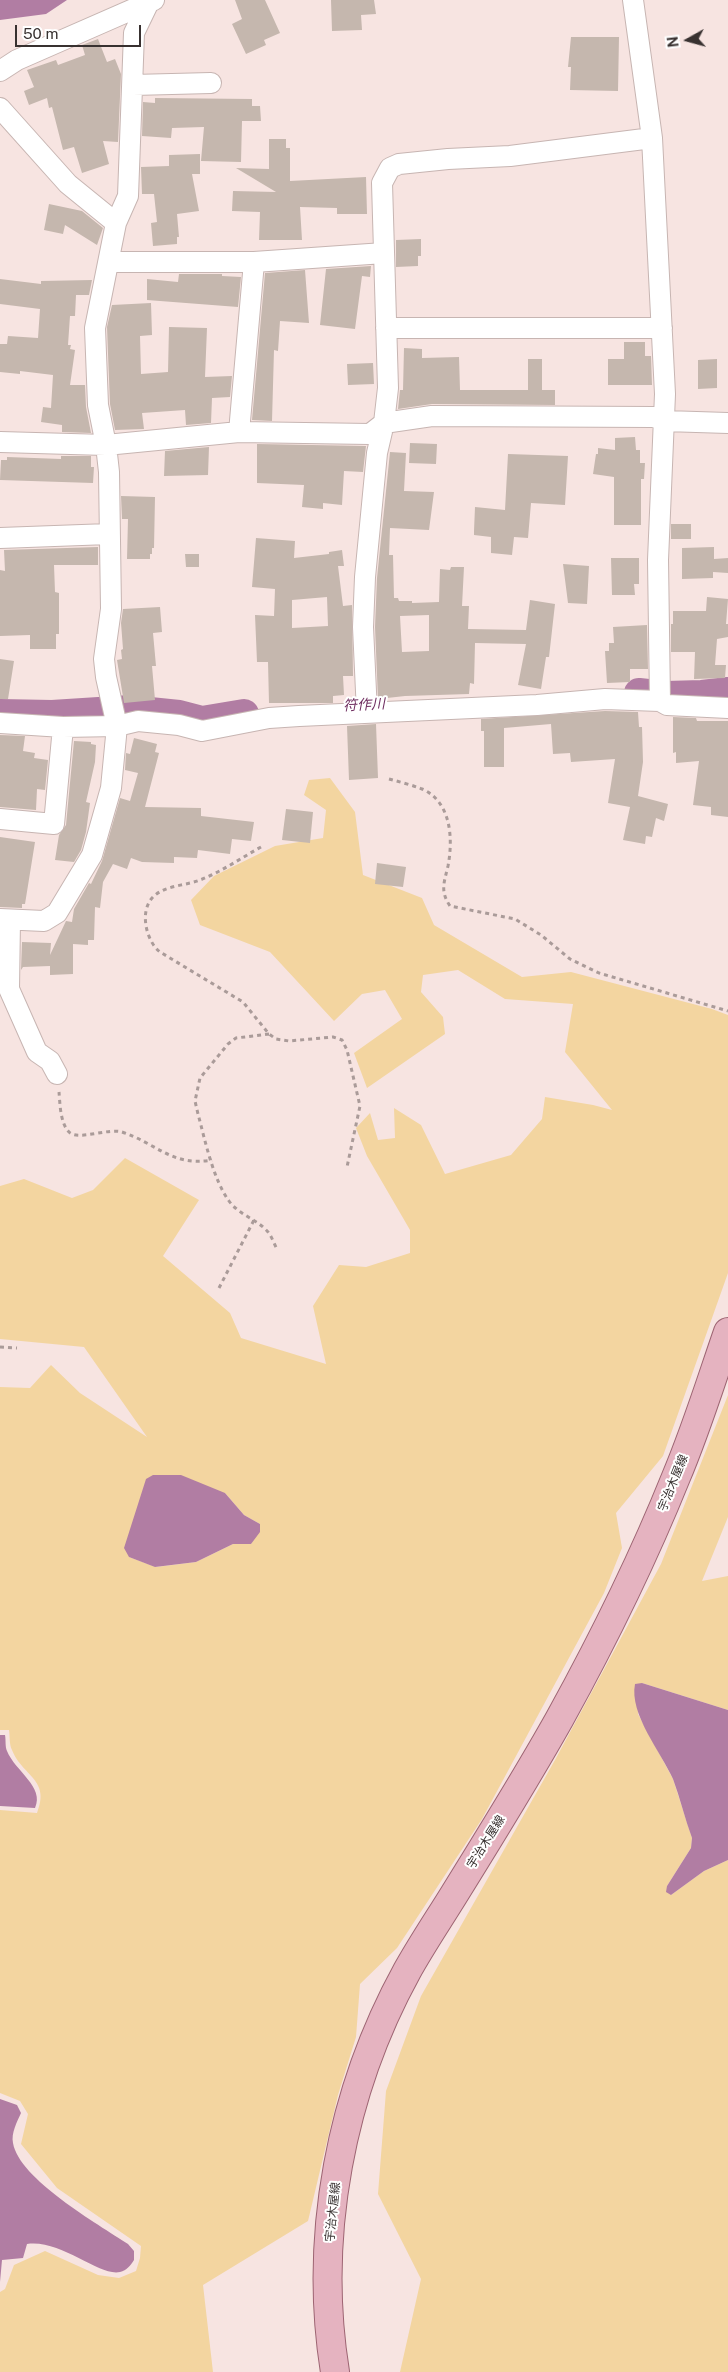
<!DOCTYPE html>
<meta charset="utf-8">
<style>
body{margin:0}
#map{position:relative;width:728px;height:2372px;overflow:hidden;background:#f7e4e1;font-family:"Public Sans",sans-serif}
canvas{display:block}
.north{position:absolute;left:663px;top:15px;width:50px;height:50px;-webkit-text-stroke:4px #fff;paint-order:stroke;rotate:263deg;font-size:14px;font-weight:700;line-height:20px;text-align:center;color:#383130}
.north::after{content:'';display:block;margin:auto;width:18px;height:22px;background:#383130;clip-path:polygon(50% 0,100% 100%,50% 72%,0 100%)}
.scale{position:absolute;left:15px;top:25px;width:126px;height:22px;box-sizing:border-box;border:2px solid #383130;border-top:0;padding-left:6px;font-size:15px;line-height:18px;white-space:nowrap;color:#383130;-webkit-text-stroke:4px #fff;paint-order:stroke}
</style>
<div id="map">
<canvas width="728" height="2372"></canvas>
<div class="north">N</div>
<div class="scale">50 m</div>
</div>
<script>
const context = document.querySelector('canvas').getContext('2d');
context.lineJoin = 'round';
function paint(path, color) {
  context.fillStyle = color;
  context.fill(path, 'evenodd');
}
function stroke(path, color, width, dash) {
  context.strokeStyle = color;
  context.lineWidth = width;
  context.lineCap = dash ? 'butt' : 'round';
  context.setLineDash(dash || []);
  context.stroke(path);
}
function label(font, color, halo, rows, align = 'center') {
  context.font = font + ' "Public Sans","Noto Sans JP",sans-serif';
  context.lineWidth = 4;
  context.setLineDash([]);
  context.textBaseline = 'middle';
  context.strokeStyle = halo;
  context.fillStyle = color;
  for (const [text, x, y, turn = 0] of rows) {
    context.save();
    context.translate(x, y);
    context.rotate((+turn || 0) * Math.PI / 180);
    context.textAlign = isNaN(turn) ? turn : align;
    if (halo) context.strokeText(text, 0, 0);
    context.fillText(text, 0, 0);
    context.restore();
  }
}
paint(new Path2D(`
 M330,778L355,812L363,875L422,898L434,925L522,977L571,972L712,1009L728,1015V1273L663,1456L616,1513L622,1548L604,1593L482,1819L397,1948L360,1984L356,2037L338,2095L308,2221L203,2285L213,2372H0V2292L5,2289L14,2265L45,2251L98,2275L119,2278L136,2271L140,2258L141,2246L57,2188L21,2144L28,2114L20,2101L0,2093V1810L37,1813C51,1779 22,1776 12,1750C9,1744 10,1736 9,1730H0V1387L30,1388L51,1365L80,1393L147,1437L84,1347L0,1339V1186L24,1179L72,1198L93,1190L125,1158L199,1200L163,1256L230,1313L241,1338L326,1364L313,1306L339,1265L366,1267L410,1253V1230L367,1156L356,1128L370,1113L378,1140L395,1138L394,1108L421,1125L445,1174L511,1155L542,1119L545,1097L593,1105L612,1110L565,1052L573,1004L505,999L458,970L423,975L421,992L443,1017L445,1034L367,1088L354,1053L402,1019L385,990L362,994L334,1021L270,952L200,925L191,900L214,876L275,846L323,838L326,810L304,795L309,780ZM225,1493L244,1515L260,1524L251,1544H233L196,1562L156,1567L129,1557Z
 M728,1395V1517L702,1581L728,1576V1710L642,1683L638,1714L673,1779L692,1838L691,1848L667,1886L671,1895L704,1871L728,1860V2372H400L421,2279L378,2194L386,2091L421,1996L555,1760L661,1564Z`), '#f3d5a0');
paint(new Path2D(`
 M0,0H67L46,14L0,20Z
 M153,1475H181L225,1493L244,1515L260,1524V1532L251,1544H233L196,1562L155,1567L129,1557L124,1548L146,1479Z
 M642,1683L728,1710V1860L704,1871L671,1895L666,1892L667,1886L691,1848L692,1838C685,1819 680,1798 673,1779C661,1752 629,1714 635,1684Z
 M0,1735H5C6,1740 5,1747 7,1751C15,1771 45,1787 35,1808L0,1806Z
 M0,2099L17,2105L21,2113C17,2122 11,2133 13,2143C19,2179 98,2224 128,2244L134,2251V2260C130,2266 127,2270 120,2272C100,2277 61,2239 27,2244L23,2258L2,2260L0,2282Z`), '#b17da3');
stroke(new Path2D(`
 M639,693L666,696L702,695L728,692
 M0,714L52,715L130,710L179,715L202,721L244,714`), '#b17da3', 30);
paint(new Path2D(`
 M235,0H265L280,33L264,40L266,45L246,54L232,24L242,19Z
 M331,0H374L376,14L361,15L362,30L332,31Z
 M571,37H619L618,91L570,90L571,67H568Z
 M98,39L107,62L115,59L121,74L118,142L103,141L109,164L82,173L74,147L63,150L52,107L49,108L47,98L29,105L24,91L34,87L27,70L56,60L58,65L85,55L82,45Z
 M155,98L252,99V106H260L261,121H242L241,162L201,161L204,127L172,128L171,138L142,136L143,102L155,103Z
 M269,139H286V148H290V181L366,177L367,214H337V208L300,207L302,240H259L260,212L232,211L233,191L276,192L236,168L269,169Z
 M200,154V174H192L199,211L177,214L179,237H177V244L153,246L151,223L157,222L154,194H142L141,167L169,166V155Z
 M49,204L82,211L103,228L97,245L65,225L63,234L44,230Z
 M421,239V256H418V266L396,267V240Z
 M371,266L370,277L362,276L355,329L320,325L326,269Z
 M305,270L309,323L280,321L278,351L274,350L272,421L252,420L265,273Z
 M179,274H222V276L241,277L238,307L147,300V279L178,282Z
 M0,279L41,284V281L92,280L89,295H76L75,316H70L68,345H71L70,349L75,350L70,385H85L86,407L91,433L62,432V425L41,422L43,407L51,408L53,375L20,371V374L0,372V344H7L8,336L38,338L40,309L0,304Z
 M151,303L152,335L140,336L141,374L168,372L169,327L207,328L205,377L232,376L230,397L212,398L211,423L186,425L185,410L142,413L144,429L115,430L110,404L108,354L107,327L112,305Z
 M624,342H645V356H651L652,385H608V359H624Z
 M404,348L422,349V358L459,357L460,390H528V359H542V390H555V405L432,404L398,409L400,390H403Z
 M717,359V388L698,389V360Z
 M373,363L374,384L348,385L347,364Z
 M635,437L636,450H640V463H645L644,479H641V525H614V477L593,474L596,454H598V448L615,450V438Z
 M410,443L437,444L436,464L409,463Z
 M257,444L366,446L363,472L344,471L342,505L323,503V509L302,507L304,485L257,483Z
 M209,447L208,475L164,476L165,451Z
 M390,452L406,453L404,491L434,492L429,530L390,528L389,555H393L394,598H398L399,601H412V603L439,602L440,569L450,570L451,567H464L462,606H469L468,629L526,630L530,600L555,604L549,657H546L541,689L518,685L526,644L475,643L474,684L470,683L469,694L405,696L378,699L375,627L377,578ZM429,615V651L402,652L400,616Z
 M508,454L568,456L565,505L531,503L528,538L514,537L512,555L491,553V537L474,535V531L475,507L505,510Z
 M61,456H91V467H94L93,483L0,480L1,460H7V457L61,459Z
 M121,496L155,497L154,548H152V554H150V559H127L128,519H122Z
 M671,524H691V539H671Z
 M256,538L295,541L294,558L329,554V552L342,550L344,566H338L343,606L352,605L353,676H343L344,695L333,696V703H269L268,662H257L255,615L274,616L275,589L252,587ZM327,597L328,626L292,628V600Z
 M98,547V565H54L55,592L59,593V634H56V649H30V635L0,636V570L5,571L4,550Z
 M714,547V559L728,558V573L713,572V578L682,579V548Z
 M185,554H199V567H186Z
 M611,558H639V584H634L635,595H612Z
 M563,564L589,566L587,604L568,603Z
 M707,597L728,599L726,624H728V637L717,639L715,665H726L725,678L694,679L695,652H671V624H673V611H706Z
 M160,607L162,632L153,633L156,666H152L155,700L124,703L117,660L122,659L121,650L123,649L121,623L123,609Z
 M647,625L648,669H630V682L607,683L605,651H609V643H614L613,627Z
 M0,659L14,661L8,699H0Z
 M605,711L638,712L639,727H642L643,762L638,796L668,804L664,821L656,818L652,837L646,836L645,844L623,840L630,807L608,803L615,759L571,762L570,753L553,754L551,724L504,728V767H484V731H481V719Z
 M673,717L696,718L697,721H728V817L711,815V807L693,805L699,761L676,763V752L673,753Z
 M376,724L378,778L349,780L347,726Z
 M0,735L25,736L23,751L35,753L34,758L48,760L45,790L37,789L36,810L0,807Z
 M134,738L157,744L155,752L159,753L145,807L201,808V816L254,822L251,841L232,839L230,854L198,850L197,858L174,857V863L142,862L131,858L127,869L113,864L103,882L100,908L95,907L94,940H88V945L73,944V974L50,975V966L23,967L21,970L22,942L51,943L50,955L66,921L72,922L74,909L89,883L91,884L102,861L120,798L130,801L138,773L125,770L126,753L130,754Z
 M74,741L91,742V744L96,745L95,762L86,802L90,803L86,832L81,850L74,862L55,860L59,835L66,825Z
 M286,809L313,812L310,843L282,840Z
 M0,837L35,842L25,904H22V908L0,907Z
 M377,863L406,867L403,887L375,884Z`), '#c5b7ae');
const minor = new Path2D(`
 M633,0L652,138L665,394L658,560L660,701
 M0,71L17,60L154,0
 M133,85L211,83
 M0,108L68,184L116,223
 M110,262H254L384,253
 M386,328H662
 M239,432L254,262
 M0,442L106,445L239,432L370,434L384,423L432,416L654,417L665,421L728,423
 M0,538L109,534
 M367,713L363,627L365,577L377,453L384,423L388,388L382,183L390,168L399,164L448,159L510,156L652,138
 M0,723L63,727L117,726L138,721L179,725L202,731L269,718L299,716L537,705L605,699L660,701L667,705L728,708
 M0,819L54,824L63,727
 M0,919L44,921L57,913L92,855L111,788L117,726L106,677L104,659L111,609L109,472L106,445L98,405L95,328L116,223L128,196L134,33L149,2L148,0
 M10,920L9,989L37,1052L50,1061L57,1074`);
const primary = new Path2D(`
 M335,2372C313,2236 341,2091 407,1971C422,1944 439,1919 455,1893C491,1835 527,1777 560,1718C603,1640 643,1559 676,1477C696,1430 711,1381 728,1332`);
stroke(minor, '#c7b5b2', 22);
stroke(primary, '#9d6472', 30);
stroke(new Path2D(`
 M389,779C400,782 412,785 422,789C452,802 453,840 448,866C444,883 440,891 450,906L515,919L541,935L570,959L599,973L728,1011
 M261,847C241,858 221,872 200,880C185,886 165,885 153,897C139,911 146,941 160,952L243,1002L269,1034L276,1039L289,1041L333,1037L342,1040L347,1050L360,1106L347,1167
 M269,1034L236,1038L228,1044L200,1078L195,1101L198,1114C205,1140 213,1179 229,1201C239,1215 257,1219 268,1232C272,1237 274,1244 277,1249
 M59,1092C60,1103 60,1123 69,1132C78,1141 107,1128 122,1132C156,1143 172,1167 212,1160
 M219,1288L254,1220
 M0,1347L17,1348`), '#aa9b99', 3, [4, 4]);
stroke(minor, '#fff', 20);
stroke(primary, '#e5b3c0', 28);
label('12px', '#383130', '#fff', [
 ["宇治木屋線",673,1483,-68],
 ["宇治木屋線",486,1842,-58],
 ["宇治木屋線",333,2212,-84]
]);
label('italic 14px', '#702f61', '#fff', [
 ["符作川",364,705,-3]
]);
</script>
